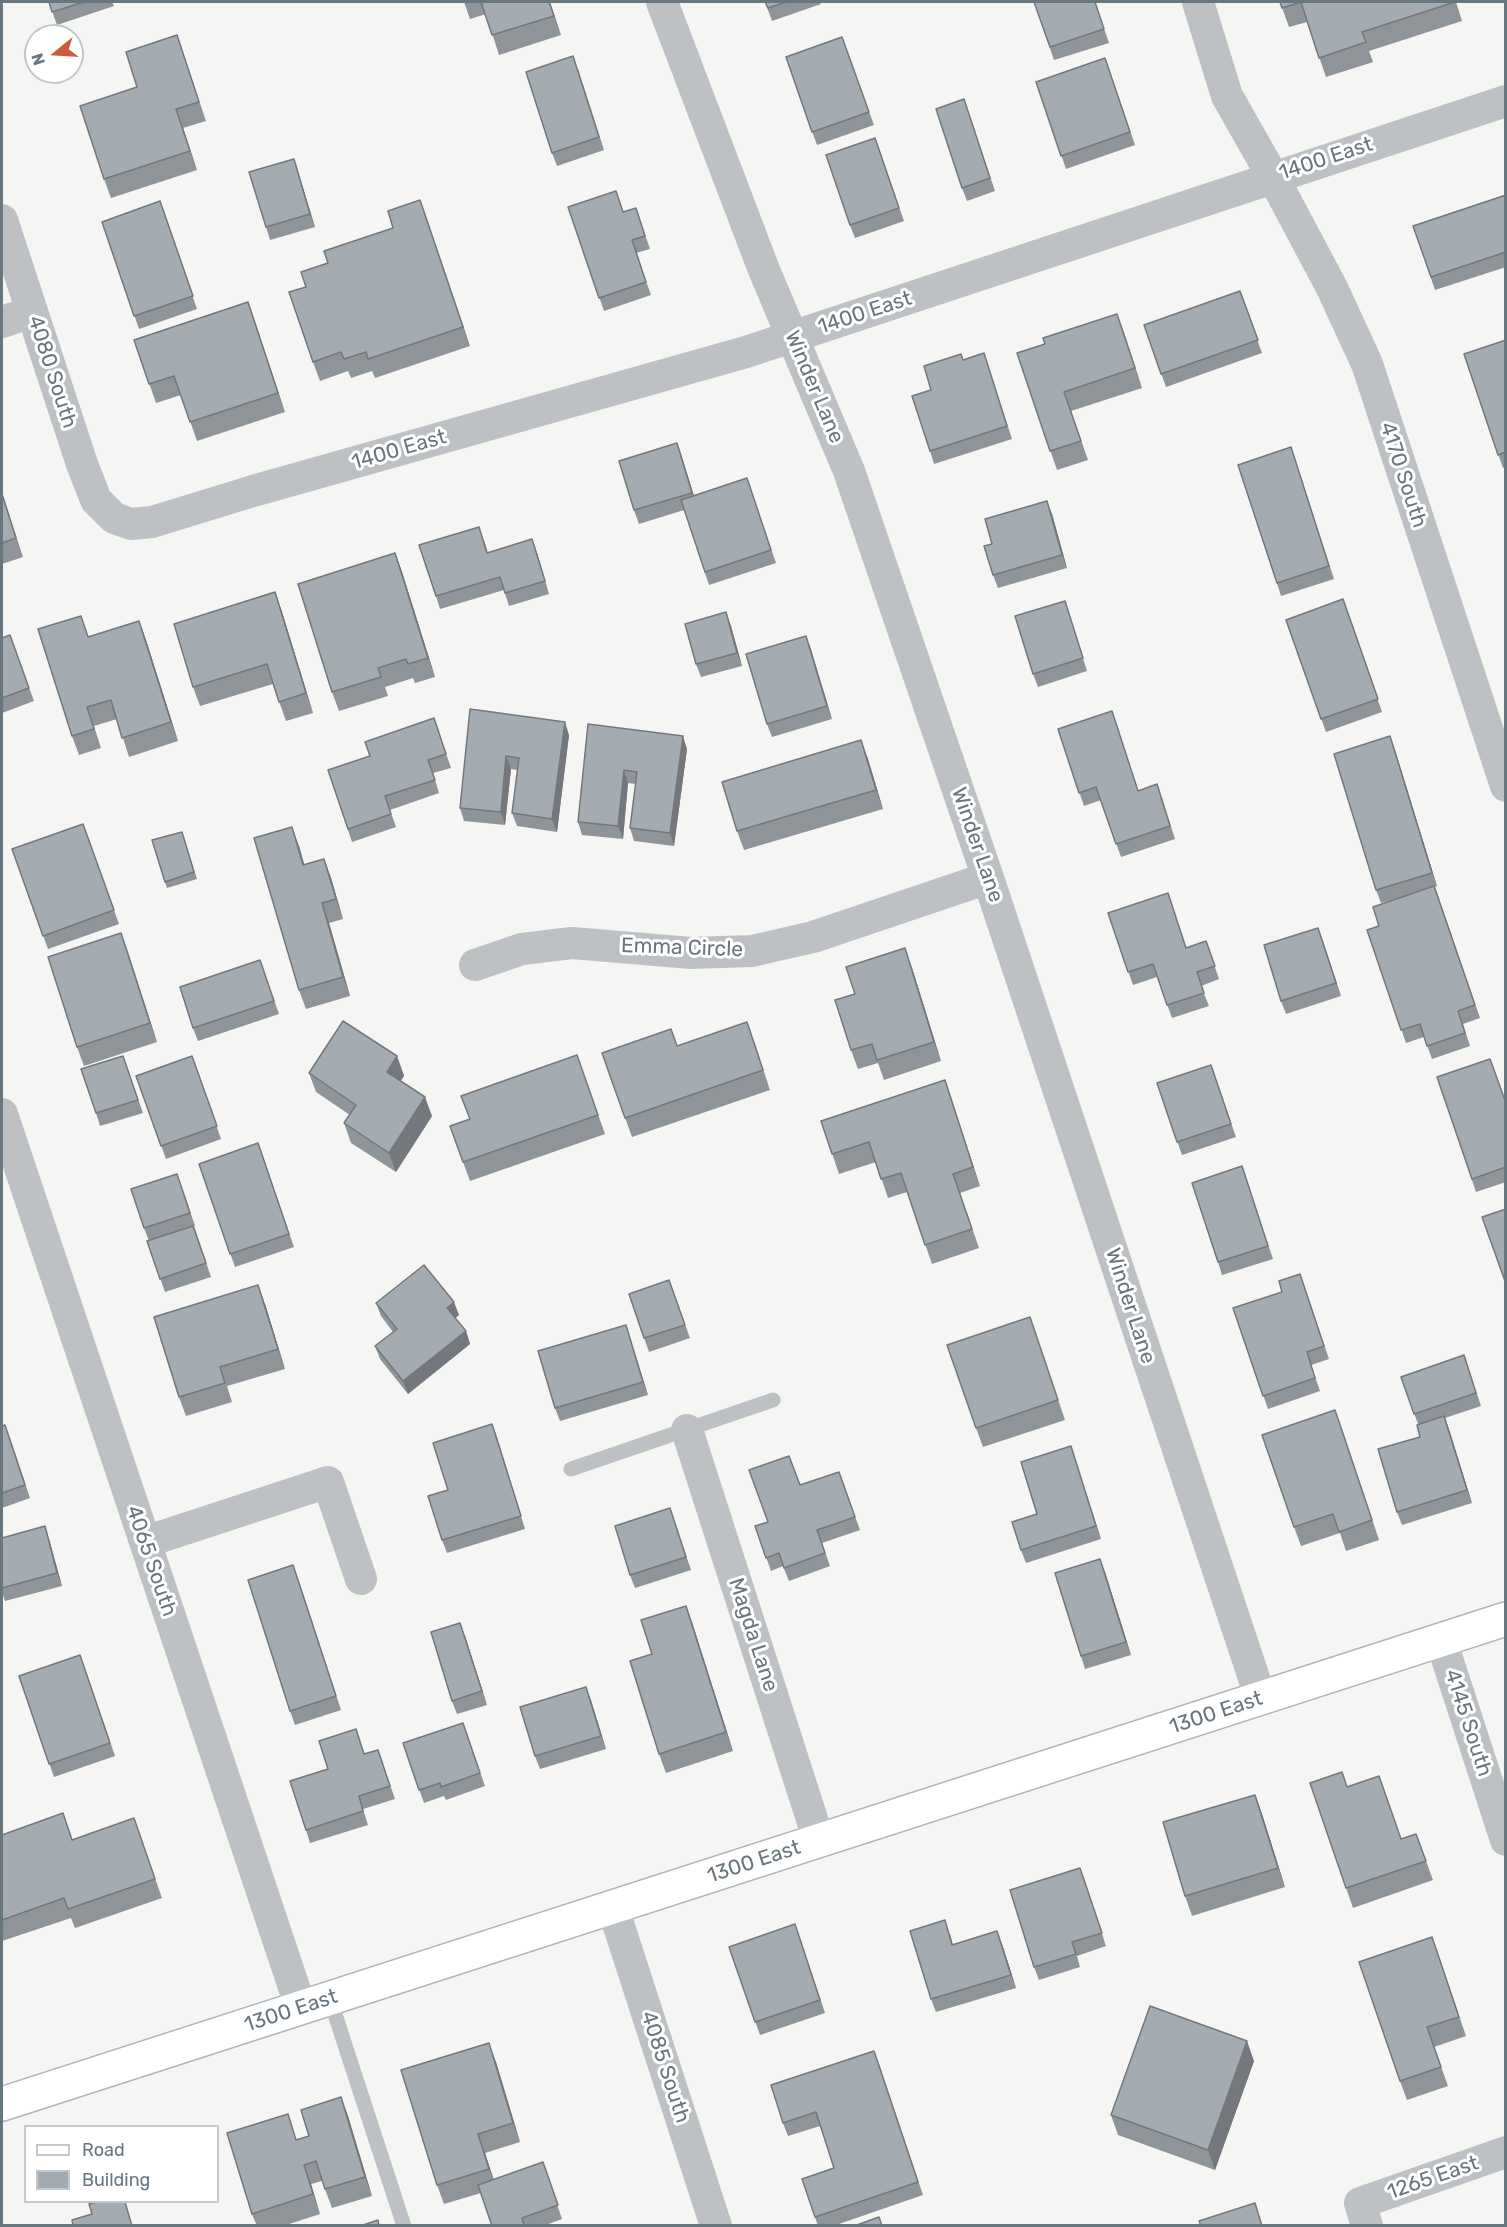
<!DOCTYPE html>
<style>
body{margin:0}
#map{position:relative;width:1507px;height:2227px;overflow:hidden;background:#f5f5f3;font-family:Rubik,sans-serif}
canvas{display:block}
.frame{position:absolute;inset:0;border:3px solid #687680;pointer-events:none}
.legend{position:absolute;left:24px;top:2125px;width:195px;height:78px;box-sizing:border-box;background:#fff;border:2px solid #c3c8cc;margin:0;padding:8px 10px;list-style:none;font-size:18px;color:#687680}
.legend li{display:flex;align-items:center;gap:12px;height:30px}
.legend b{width:30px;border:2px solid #c3c8cc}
.north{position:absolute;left:24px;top:24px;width:60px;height:60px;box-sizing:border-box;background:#fff;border:2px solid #c3c8cc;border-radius:50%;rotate:252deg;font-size:16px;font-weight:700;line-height:24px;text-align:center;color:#687680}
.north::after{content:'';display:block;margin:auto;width:21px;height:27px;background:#cd5a3b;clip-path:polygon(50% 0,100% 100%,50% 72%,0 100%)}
</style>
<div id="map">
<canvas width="1507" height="2227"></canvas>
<div class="frame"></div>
<ul class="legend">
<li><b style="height:8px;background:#fff"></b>Road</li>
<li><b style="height:16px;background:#a5acb1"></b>Building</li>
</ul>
<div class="north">N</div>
</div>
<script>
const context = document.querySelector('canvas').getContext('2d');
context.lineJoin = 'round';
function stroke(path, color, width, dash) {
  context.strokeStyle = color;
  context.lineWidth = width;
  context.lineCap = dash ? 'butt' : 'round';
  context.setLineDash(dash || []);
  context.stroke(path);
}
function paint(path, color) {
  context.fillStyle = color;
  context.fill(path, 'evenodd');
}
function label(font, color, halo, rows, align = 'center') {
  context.font = font + ' Rubik,sans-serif';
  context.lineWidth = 6;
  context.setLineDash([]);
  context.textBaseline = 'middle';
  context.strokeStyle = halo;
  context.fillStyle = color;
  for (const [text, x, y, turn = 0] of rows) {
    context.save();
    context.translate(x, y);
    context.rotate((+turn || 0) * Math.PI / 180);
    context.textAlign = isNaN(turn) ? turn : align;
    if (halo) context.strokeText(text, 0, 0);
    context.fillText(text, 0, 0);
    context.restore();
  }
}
const secondary = new Path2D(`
 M2,2104L1506,1619`);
stroke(secondary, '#b0b5b8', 36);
stroke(new Path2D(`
 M571,1469L773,1400
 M330,1999L404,2226`), '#bdc1c4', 15);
stroke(new Path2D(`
 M662,2L764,270L849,471L988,878L1261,1699
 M1198,2L1227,96L1273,177L1332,288L1367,364L1506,786
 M2,220L82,464L96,500L114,518L131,524L152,522L253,491L746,352L1506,101
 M2,322L31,312
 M475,965L522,949L572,943L691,953L752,951L813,937L988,878
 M2,1114L301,2008
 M687,1430L819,1841
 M145,1542L328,1482L361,1579
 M1441,1640L1506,1840
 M613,1908L716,2226
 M1367,2226L1360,2203L1506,2152`), '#bdc1c4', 32);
stroke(secondary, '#fff', 33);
paint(new Path2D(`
 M49,2H112L114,6L57,25Z
 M464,2H550L561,35L499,55L486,14L470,19Z
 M765,2H820L821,4L772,21Z
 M1034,2H1095L1109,43L1054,60Z
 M1280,2H1456L1462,21L1369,51L1373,62L1326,77L1307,22L1289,27Z
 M177,35L206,121L183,128L197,170L111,198L104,179L137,87Z
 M842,37L874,125L817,145L786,57Z
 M1105,58L1135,145L1066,169L1036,82Z
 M578,69L604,150L557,166L552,153Z
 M964,99L995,191L967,201L962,188Z
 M875,138L904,221L855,238L850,225Z
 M298,172L315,227L270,240L266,227Z
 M1506,195V267L1435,290L1413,226Z
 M420,200L470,346L375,378L372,371L351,378L348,371L320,381L313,362L306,287L328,263L393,228Z
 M160,201L197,309L139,329L102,222Z
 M568,207L624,212L636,208L650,249L636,253L651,295L604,311Z
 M1240,291L1262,353L1166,387L1144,325Z
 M248,302L285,412L197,441L181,395L156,403L134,340Z
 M1124,333L1142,388L1071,411L1088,460L1057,470L1017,353Z
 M1506,340V467L1503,468L1464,354Z
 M984,353L1012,439L934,464L930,451L931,390L963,360Z
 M677,443L694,496L747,478L776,563L709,585L684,510L639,524L634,510Z
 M1291,447L1334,579L1281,596L1277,583Z
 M2,493L23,557L2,564Z
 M1052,514L1067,568L998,588L993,575L992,544Z
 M484,540L488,553H537L549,594L509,606L504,590L440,609L436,596Z
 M395,553L402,572L435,677L415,683L413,678L385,687L388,696L339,711L332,692Z
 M275,592L282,612L313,713L286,721L273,684L200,706L193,687Z
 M1343,599L1382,712L1326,732L1286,620Z
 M1065,601L1087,671L1038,687L1033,674Z
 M139,621L146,640L178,741L129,757L117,719L94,726L101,748L79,755L72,736L88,637Z
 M731,626L742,666L701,677L696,664Z
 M10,635L34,701L2,713V638Z
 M806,636L832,719L772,737L767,724Z
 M470,709L569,735L557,832L517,826L512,813L518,770L511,769L505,825L464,821L460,808Z
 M434,718L451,768L433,773L439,793L390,810L396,827L352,842L328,770L370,756Z
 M588,724L687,749L674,846L634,841L630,828L636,784L628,783L623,839L582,835L578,822Z
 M1058,729L1138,790L1162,798L1175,839L1121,857L1101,800L1084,806Z
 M1390,736L1437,886L1435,887L1480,1018L1463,1024L1470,1046L1432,1059L1424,1037L1406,1043L1367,930L1379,926L1403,897L1381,903L1376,890Z
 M861,740L868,759L883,809L744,850L737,831Z
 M83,824L119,924L48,949L12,849Z
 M182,832L197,879L167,888L165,882Z
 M299,846L304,865L324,859L331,878L343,919L329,923L350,996L306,1009L299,990Z
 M1108,913L1187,948L1206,941L1219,979L1201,986L1209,1006L1172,1018L1157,977L1133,985Z
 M1318,928L1341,996L1286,1014L1281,1001Z
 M121,933L157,1042L84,1066L77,1047Z
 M260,960L279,1014L198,1041L193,1028Z
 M912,968L941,1061L884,1080L878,1063L858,1069L851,1050L855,994Z
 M754,1041L770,1090L632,1137L602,1053L677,1046Z
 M577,1055L605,1134L470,1181L450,1126L470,1119Z
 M123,1056L143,1113L100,1126L96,1113Z
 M192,1056L221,1139L166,1159L136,1076Z
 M397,1056L404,1076L400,1081L432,1116L396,1172L351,1143L344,1123L350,1115L316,1092L309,1073Z
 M1211,1065L1236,1137L1182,1155L1157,1083Z
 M1437,1077L1506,1102V1182L1476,1192Z
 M945,1080L980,1186L960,1193L979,1248L932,1264L907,1192L888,1198L876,1162L839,1174L821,1121Z
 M258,1143L294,1247L235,1267L199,1164Z
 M1242,1166L1273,1259L1222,1275L1218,1262Z
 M182,1187L195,1226H194L211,1277L165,1292L147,1241H149L144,1228Z
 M1300,1274L1329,1359L1311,1365L1320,1391L1268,1409L1233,1308L1282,1292Z
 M669,1280L690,1338L649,1352L629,1294Z
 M376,1303L459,1315L455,1318L466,1331L470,1344L408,1394L380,1359L375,1346L393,1332L381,1316Z
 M265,1304L285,1369L227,1386L232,1402L186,1416L179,1397Z
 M1037,1337L1065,1420L983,1447L976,1428Z
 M630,1338L648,1395L560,1421L555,1408Z
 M1464,1355L1481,1406L1445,1418L1472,1503L1402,1525L1397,1512L1420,1437L1418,1424L1401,1377Z
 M492,1424L525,1529L447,1553L442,1540L448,1490Z
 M2,1426L10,1438L30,1498L2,1508Z
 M1342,1429L1379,1540L1346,1551L1340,1533L1301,1546L1294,1527Z
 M1075,1459L1101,1539L1026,1563L1021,1550L1037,1514Z
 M839,1472L860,1530L822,1543L830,1566L789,1581L783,1566L771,1571L755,1526L768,1522L800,1485Z
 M670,1508L691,1570L635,1588L630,1575Z
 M2,1538L49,1539L62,1586L5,1601L2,1592Z
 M1105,1572L1131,1655L1085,1669L1081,1656Z
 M298,1578L341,1710L295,1725L290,1711Z
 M686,1606L733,1751L666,1773L659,1754L652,1654Z
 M465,1636L487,1705L457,1714L452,1701Z
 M80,1655L115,1756L54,1777L19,1676Z
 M586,1687L606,1749L540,1769L535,1756Z
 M463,1723L485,1786L446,1800L444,1796L424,1803L403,1743Z
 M378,1750L395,1799L363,1809L368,1825L310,1843L306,1830L328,1769Z
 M1310,1783L1348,1787L1402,1839L1416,1834L1433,1880L1353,1908Z
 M1255,1795L1262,1814L1285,1887L1192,1916L1185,1896Z
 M134,1818L162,1898L75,1928L71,1918L2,1941V1835L73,1840Z
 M1085,1881L1106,1946L1077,1956L1080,1967L1039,1980L1034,1967Z
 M950,1933L953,1945L1002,1944L1016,1988L936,2012L931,1999Z
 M1432,1937L1466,2036L1434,2047L1448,2086L1407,2100L1400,2081Z
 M800,1938L825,2013L760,2035L729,1947Z
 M1254,2061L1215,2170L1118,2135L1111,2115Z
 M496,2062L520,2142L485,2153L494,2180L543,2162L562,2219L543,2226H492L481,2193L444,2204L437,2185Z
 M879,2064L923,2195L833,2226H818L802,2179L834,2168L820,2126L788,2136L783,2123Z
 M341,2097L348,2116L372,2196L332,2208L322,2181L311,2184L320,2214L283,2226H257L252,2214L297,2140L309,2136Z`), '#8e9498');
paint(new Path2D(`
 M549,2H550L561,35L554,16Z
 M176,109L183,128L197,170L190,151Z
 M294,159L298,172L315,227L310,214Z
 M420,200L427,219L470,346L463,327Z
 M248,302L255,322L285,412L278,393Z
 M1117,314L1124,333L1142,388L1135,368Z
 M677,443L682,457L697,506L692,493Z
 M1047,501L1052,514L1067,568L1062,555Z
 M532,539L537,553L549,594L545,581Z
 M395,553L402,572L435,677L428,658Z
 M275,592L282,612L313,713L306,693Z
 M726,612L731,626L742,666L737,653Z
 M139,621L146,640L178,741L171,722Z
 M806,636L811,649L832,719L827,706Z
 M565,722L569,735L557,832L552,819Z
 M683,736L687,749L674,846L670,833Z
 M1390,736L1395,750L1437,886L1432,873Z
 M861,740L868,759L883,809L876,790Z
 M506,756L511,769L505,825L501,812Z
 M624,770L628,783L623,839L618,826Z
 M292,827L299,846L310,884L303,865Z
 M324,859L331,878L343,919L336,899Z
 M322,903L329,923L350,996L343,977Z
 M1318,928L1323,941L1341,996L1336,983Z
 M121,933L128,952L157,1042L150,1023Z
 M905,948L912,968L941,1061L934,1042Z
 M397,1056L404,1076L394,1092L387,1072Z
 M945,1080L951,1099L980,1186L973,1167Z
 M425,1097L432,1116L396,1172L389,1153Z
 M258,1285L265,1304L285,1369L278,1349Z
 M454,1302L459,1315L452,1321L447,1308Z
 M626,1325L630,1338L648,1395L643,1382Z
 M466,1331L470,1344L408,1394L403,1381Z
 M1444,1416L1449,1429L1472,1503L1467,1490Z
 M492,1424L497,1437L525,1529L521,1516Z
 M1071,1446L1075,1459L1101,1539L1096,1526Z
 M45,1526L49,1539L62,1586L57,1573Z
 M1100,1559L1105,1572L1131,1655L1126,1642Z
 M686,1606L693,1625L733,1751L726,1732Z
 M460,1623L465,1636L487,1705L482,1691Z
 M586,1687L591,1700L606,1749L601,1736Z
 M1255,1795L1262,1814L1285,1887L1278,1868Z
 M997,1931L1002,1944L1016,1988L1011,1975Z
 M1247,2041L1254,2061L1215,2170L1208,2150Z
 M489,2043L496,2062L520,2142L513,2123Z
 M341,2097L348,2116L372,2196L365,2177Z
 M478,2134L485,2153L496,2188L489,2169Z
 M304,2165L311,2184L320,2214L313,2194Z`), '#74787c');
const building = new Path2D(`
 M49,2H84L52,12Z
 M481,2H549L554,16L492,35Z
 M765,2H786L768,8Z
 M1034,2H1095L1104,29L1050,47Z
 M1280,2H1455L1362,32L1366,42L1319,58L1301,2L1282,8Z
 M177,35L199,102L176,109L190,151L104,179L80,106L137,87L126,52Z
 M842,37L869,112L812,132L786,57Z
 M573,56L599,137L552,153L526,72Z
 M1105,58L1130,132L1061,156L1036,82Z
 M964,99L990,178L962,188L936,109Z
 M875,138L899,208L850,225L826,155Z
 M294,159L310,214L266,227L249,172Z
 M616,191L623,212L636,208L645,236L632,240L646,282L599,298L568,207Z
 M1506,195V252L1431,277L1413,226Z
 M420,200L463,327L368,359L366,352L344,359L341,352L313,362L289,292L306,287L301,272L328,263L324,251L393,228L388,211Z
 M160,201L193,296L134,316L102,222Z
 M1240,291L1258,340L1161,374L1144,325Z
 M248,302L278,393L190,422L174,376L149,384L134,340Z
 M1117,314L1135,368L1064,392L1081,441L1050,451L1017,353L1045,344L1043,338Z
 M1506,340V452L1498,455L1464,354Z
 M984,353L1007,426L930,451L912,396L931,390L924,366L961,354L963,360Z
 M677,443L692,493L634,510L619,461Z
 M1291,447L1329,566L1277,583L1238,465Z
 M747,478L771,550L705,572L681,500Z
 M2,494L16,538L2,543Z
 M1047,501L1062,555L993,575L984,546L992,544L985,519Z
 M479,527L487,553L532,539L545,581L505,593L500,577L436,596L419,545Z
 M395,553L428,658L408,664L406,659L378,668L381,677L332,692L298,584Z
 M275,592L306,693L279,702L267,664L193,687L174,624Z
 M1343,599L1378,699L1321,719L1286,620Z
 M1065,601L1083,658L1033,674L1015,616Z
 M726,612L737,653L696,664L685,624Z
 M81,616L88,637L139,621L171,722L122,738L111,700L87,707L94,729L72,736L38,629Z
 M10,635L29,688L2,698V638Z
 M806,636L827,706L767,724L746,654Z
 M470,709L565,722L552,819L512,813L519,758L506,756L501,812L460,808Z
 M1112,711L1138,791L1157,784L1170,826L1116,844L1096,787L1079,793L1058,729Z
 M434,718L446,754L428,760L435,780L385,796L391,814L348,829L328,770L370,756L365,742Z
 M588,724L683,736L670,833L630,828L637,772L624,770L618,826L578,822Z
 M1390,736L1432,873L1376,890L1334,754Z
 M861,740L876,790L737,831L722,782Z
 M83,824L114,910L43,936L12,849Z
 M292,827L303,865L324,859L336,899L322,903L343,977L299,990L254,838Z
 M182,832L194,872L165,882L152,840Z
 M1434,886L1475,1005L1458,1011L1465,1033L1427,1046L1420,1024L1401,1030L1367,930L1379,926L1373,907Z
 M1168,893L1186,948L1206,941L1215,966L1197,972L1204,993L1167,1005L1153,964L1128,972L1108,913Z
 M1318,928L1336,983L1281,1001L1264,945Z
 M121,933L150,1023L77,1047L48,957Z
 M905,948L934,1042L877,1060L872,1044L851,1050L835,1000L855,994L846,967Z
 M260,960L274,1001L193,1028L180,987Z
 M343,1021L397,1056L387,1072L425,1097L389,1153L344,1123L356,1105L309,1073Z
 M747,1022L763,1070L625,1118L602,1053L671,1029L677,1046Z
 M577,1055L598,1115L463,1162L450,1126L470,1119L461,1096Z
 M123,1056L138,1100L96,1113L81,1069Z
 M192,1056L217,1126L161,1146L136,1076Z
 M1490,1059L1506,1103V1167L1472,1179L1437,1077Z
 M1211,1065L1231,1124L1177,1142L1157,1083Z
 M945,1080L973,1167L953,1174L972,1229L925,1245L901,1173L881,1179L869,1142L832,1154L821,1121Z
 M258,1143L289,1234L230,1254L199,1164Z
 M1242,1166L1268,1246L1218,1262L1192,1183Z
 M177,1174L190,1213L144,1228L131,1189Z
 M1506,1209V1284L1482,1217Z
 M193,1226L206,1263L160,1279L147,1241Z
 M424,1265L454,1302L447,1308L466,1331L403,1381L375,1346L397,1329L376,1303Z
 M1300,1274L1324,1346L1307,1352L1315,1378L1263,1396L1233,1308L1282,1292L1279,1281Z
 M669,1280L685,1325L644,1338L629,1294Z
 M258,1285L278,1349L220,1367L225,1383L179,1397L154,1317Z
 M1030,1317L1058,1400L976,1428L947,1345Z
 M626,1325L643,1382L555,1408L538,1351Z
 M1464,1355L1476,1393L1414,1414L1401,1377Z
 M1335,1410L1372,1520L1339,1532L1333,1514L1294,1527L1262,1435Z
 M1444,1416L1467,1490L1397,1512L1378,1449L1420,1437L1417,1425Z
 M492,1424L521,1516L442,1540L428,1496L448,1490L433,1443Z
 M5,1425L25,1485L2,1493V1426Z
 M1071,1446L1096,1526L1021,1550L1012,1522L1037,1514L1021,1462Z
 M789,1456L800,1485L839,1472L855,1517L817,1530L825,1553L784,1568L779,1553L766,1558L755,1526L768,1522L749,1470Z
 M670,1508L686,1557L630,1575L615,1526Z
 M45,1526L57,1573L2,1588V1538Z
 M1100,1559L1126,1642L1081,1656L1055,1573Z
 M293,1565L336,1696L290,1711L248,1580Z
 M686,1606L726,1732L659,1754L630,1661L652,1654L641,1620Z
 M460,1623L482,1691L452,1701L431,1632Z
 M80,1655L110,1743L49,1764L19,1676Z
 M586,1687L601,1736L535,1756L520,1707Z
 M463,1723L480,1773L441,1787L440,1783L419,1790L403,1743Z
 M356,1729L364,1754L378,1750L390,1786L359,1796L363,1811L306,1830L290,1781L328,1769L319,1741Z
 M1342,1772L1347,1787L1379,1776L1401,1839L1416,1834L1426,1861L1346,1888L1310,1783Z
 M1255,1795L1278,1868L1185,1896L1163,1822Z
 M63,1813L72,1840L134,1818L155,1879L68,1909L64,1898L2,1920V1835Z
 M1080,1868L1102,1933L1072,1942L1076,1954L1034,1967L1010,1890Z
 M945,1920L952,1945L997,1931L1011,1975L931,1999L910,1931Z
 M795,1924L820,2000L755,2022L729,1947Z
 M1432,1937L1459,2017L1427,2027L1441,2067L1400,2081L1359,1962Z
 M1150,2006L1247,2041L1208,2150L1111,2115Z
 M489,2043L513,2123L478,2134L489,2169L437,2185L401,2070Z
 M874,2051L918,2182L815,2217L802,2179L834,2168L816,2112L783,2123L771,2085Z
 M341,2097L365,2177L325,2189L316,2161L304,2165L313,2194L252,2214L227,2133L288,2114L296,2140L309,2136L301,2110Z
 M543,2162L558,2205L522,2218L524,2226H492L478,2185Z
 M96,2202H125L132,2226H73L72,2220L92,2214L89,2204Z
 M1255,2203L1262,2226H1201L1199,2221Z
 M879,2217L882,2226H854Z
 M378,2220L379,2226H360Z`);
paint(building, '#a5acb1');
stroke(building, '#74787c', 1.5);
label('21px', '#687680', '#fff', [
 ["1400 East",1326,159,-18],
 ["1400 East",865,313,-18],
 ["4080 South",52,372,72],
 ["Winder Lane",814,387,67],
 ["1400 East",399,450,-16],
 ["4170 South",1403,475,72],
 ["Winder Lane",977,845,71],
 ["Emma Circle",682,948,2],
 ["Winder Lane",1130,1306,72],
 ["4065 South",151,1561,71],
 ["Magda Lane",753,1635,72],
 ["1300 East",1216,1713,-18],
 ["4145 South",1468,1723,72],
 ["1300 East",754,1862,-18],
 ["1300 East",291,2011,-18],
 ["4085 South",665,2067,72],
 ["1265 East",1433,2178,-19]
]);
</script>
